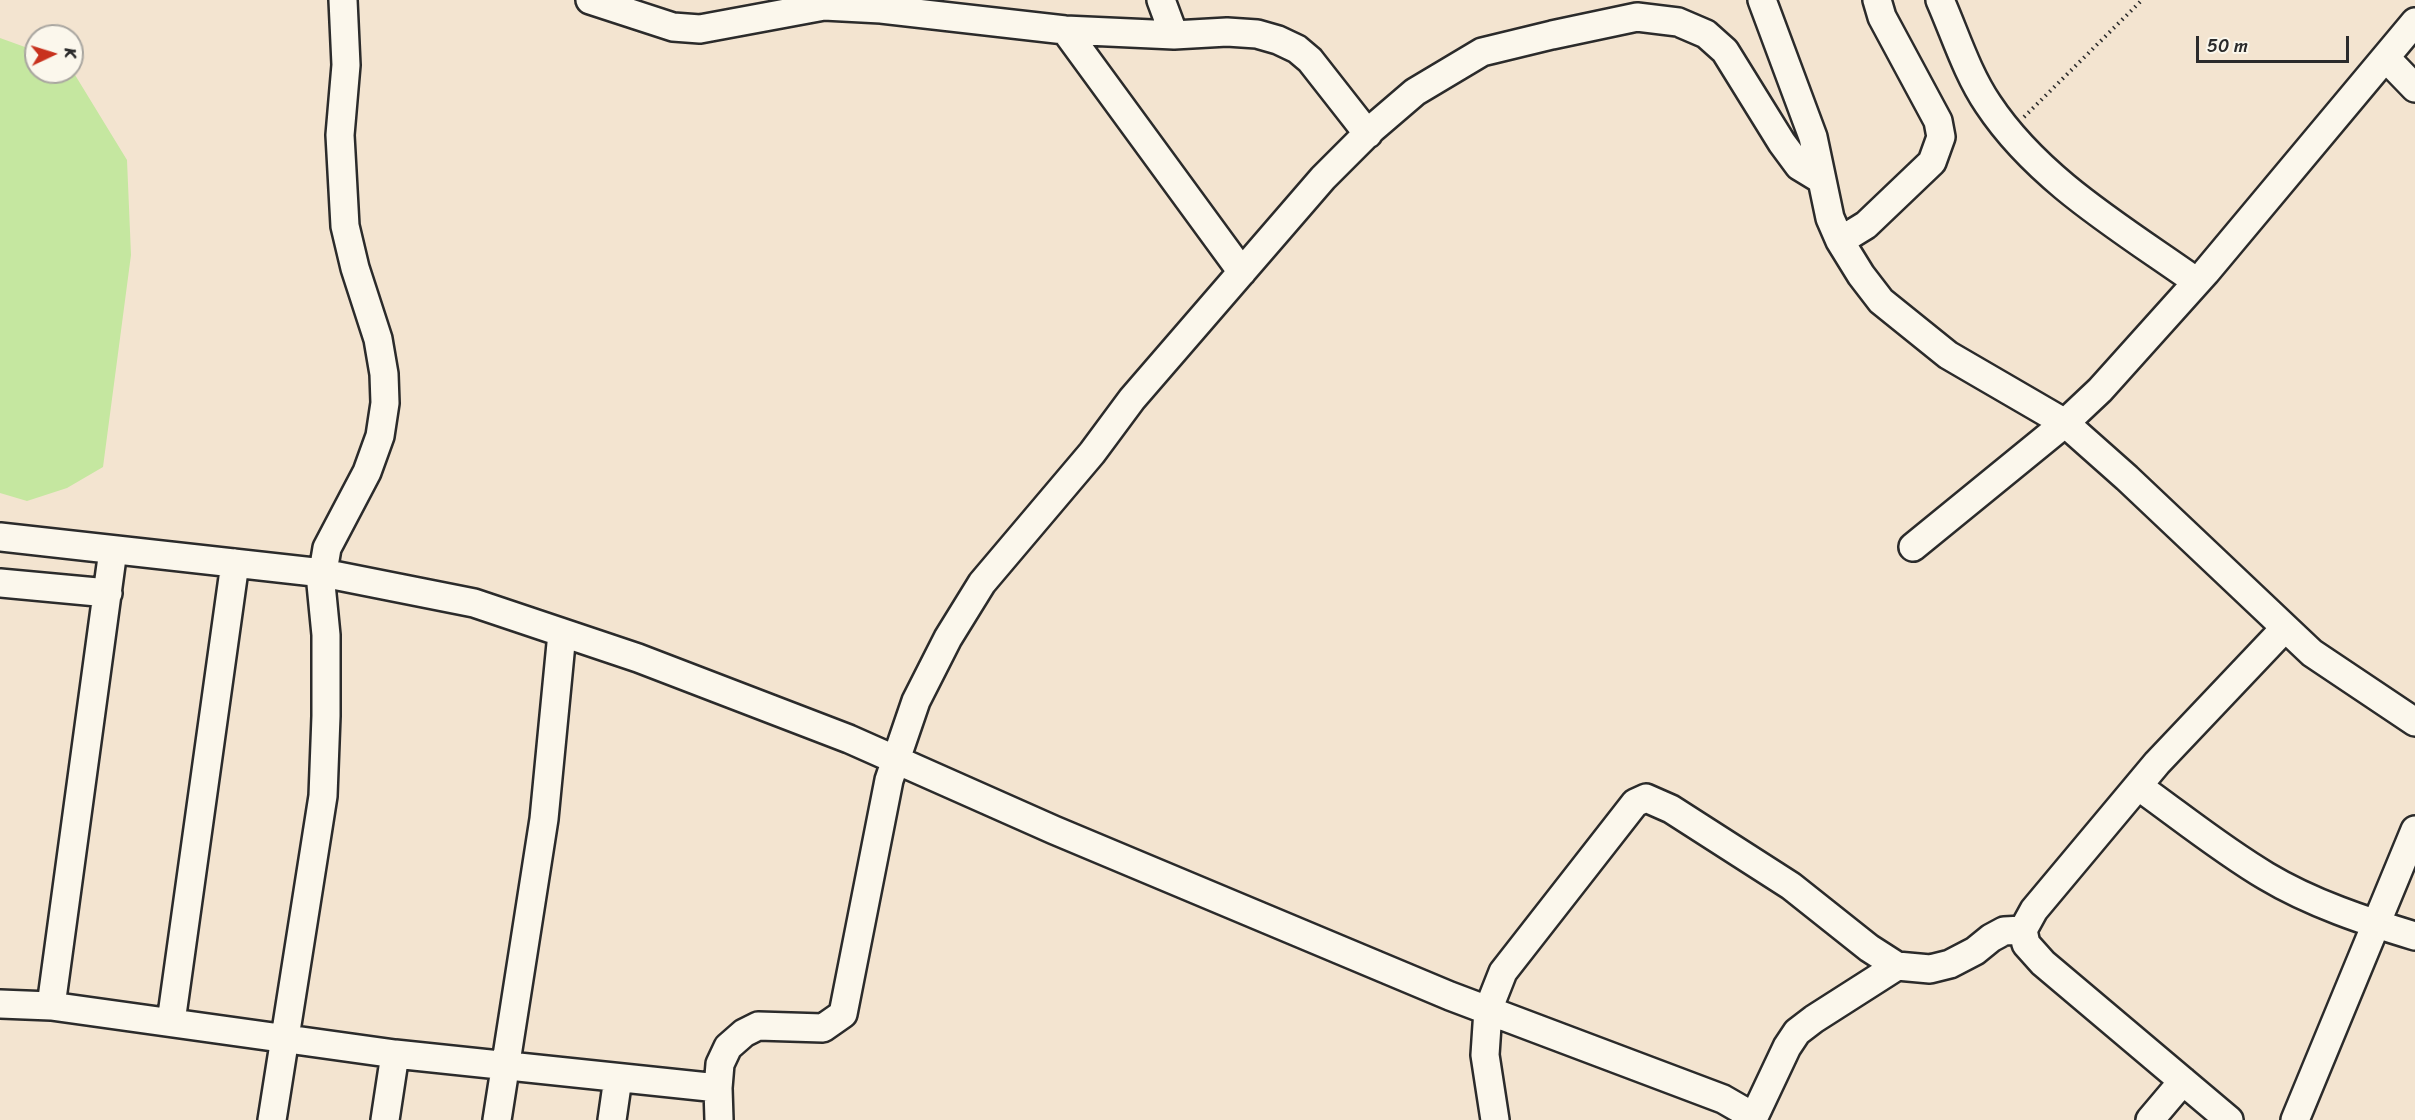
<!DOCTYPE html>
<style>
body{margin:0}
#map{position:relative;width:2415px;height:1120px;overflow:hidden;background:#f3e4d0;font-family:Sriracha,sans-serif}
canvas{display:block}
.north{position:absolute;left:24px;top:24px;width:60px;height:60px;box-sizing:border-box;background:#fbf7ec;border:2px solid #a8a59f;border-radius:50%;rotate:86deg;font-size:16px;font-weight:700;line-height:24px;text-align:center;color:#2b2b2b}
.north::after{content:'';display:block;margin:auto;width:21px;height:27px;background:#c8321e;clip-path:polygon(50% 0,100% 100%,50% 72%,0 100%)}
.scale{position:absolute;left:2196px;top:36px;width:153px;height:27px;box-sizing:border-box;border:3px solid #2b2b2b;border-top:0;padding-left:8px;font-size:18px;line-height:21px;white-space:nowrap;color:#2b2b2b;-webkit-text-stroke:4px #fbf7ec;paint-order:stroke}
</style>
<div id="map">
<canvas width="2415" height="1120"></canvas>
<div class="north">K</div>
<div class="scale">50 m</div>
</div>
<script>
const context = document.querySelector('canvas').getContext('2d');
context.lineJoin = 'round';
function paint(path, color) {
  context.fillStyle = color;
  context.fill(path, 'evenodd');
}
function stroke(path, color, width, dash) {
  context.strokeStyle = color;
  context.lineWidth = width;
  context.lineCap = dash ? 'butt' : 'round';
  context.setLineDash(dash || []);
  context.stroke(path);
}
paint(new Path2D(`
 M0,38L36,51V72H72V70L127,160L131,255L103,467L67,488L27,501L0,493Z`), '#c5e7a0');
const minor = new Path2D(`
 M590,0L673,27L700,29L824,6L881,9L1065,30L1174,35L1227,32L1257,34L1278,40L1297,49L1310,60L1368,134
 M1161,0L1174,35
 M1762,0L1813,137L1830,218L1840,241L1861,275L1881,301L1948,355L2065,423L2127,478L2312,653L2415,722
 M1940,0C1955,34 1967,73 1988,104C2039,181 2124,230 2197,282
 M1065,30L1242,272
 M2386,58L2415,88
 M1840,241L1866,225L1932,162L1941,137L1938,121L1882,17L1877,0
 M0,537L323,573L474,603L638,658L849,739L1054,830L1450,996L1723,1099L1749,1114L1754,1120
 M1913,547L2065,423L2100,390L2206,272L2415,22
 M0,583L108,593
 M2138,786C2180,816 2222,850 2266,876C2311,903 2365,921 2415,936
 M0,1004L51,1006L395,1054L718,1088
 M51,1006L113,550
 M171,1022L235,563
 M1753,1119L1787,1047L1797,1032L1814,1019L1897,966L1930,969L1950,964L1975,951L1991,938L2004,931L2023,930
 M272,1120L323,796L326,716V635L321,584L327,548L367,472L380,436L385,403L384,374L378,339L355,268L345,226L340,135L346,65L343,0
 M385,1120L395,1054
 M497,1120L544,819L562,633
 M612,1120L618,1078
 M719,1120L718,1088L720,1064L728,1047L744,1033L758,1026L823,1028L843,1014L889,780L916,701L948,638L982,583L1092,453L1132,399L1323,178L1373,128L1415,92L1482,52L1552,35L1637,17L1678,22L1706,34L1725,51L1782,143L1799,166L1822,180
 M1495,1120L1485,1055L1488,1010L1503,972L1635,803L1646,798L1671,809L1791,886L1869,948L1897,966
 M2150,1120L2183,1081
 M2229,1120L2043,963L2026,944L2023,930L2034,910L2157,763L2285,628
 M2295,1120L2415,830`);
stroke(minor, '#2b2b2b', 32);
stroke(new Path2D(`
 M2024,117L2142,0`), '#2b2b2b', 4, [1.5, 4.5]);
stroke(minor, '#fbf7ec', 27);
</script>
